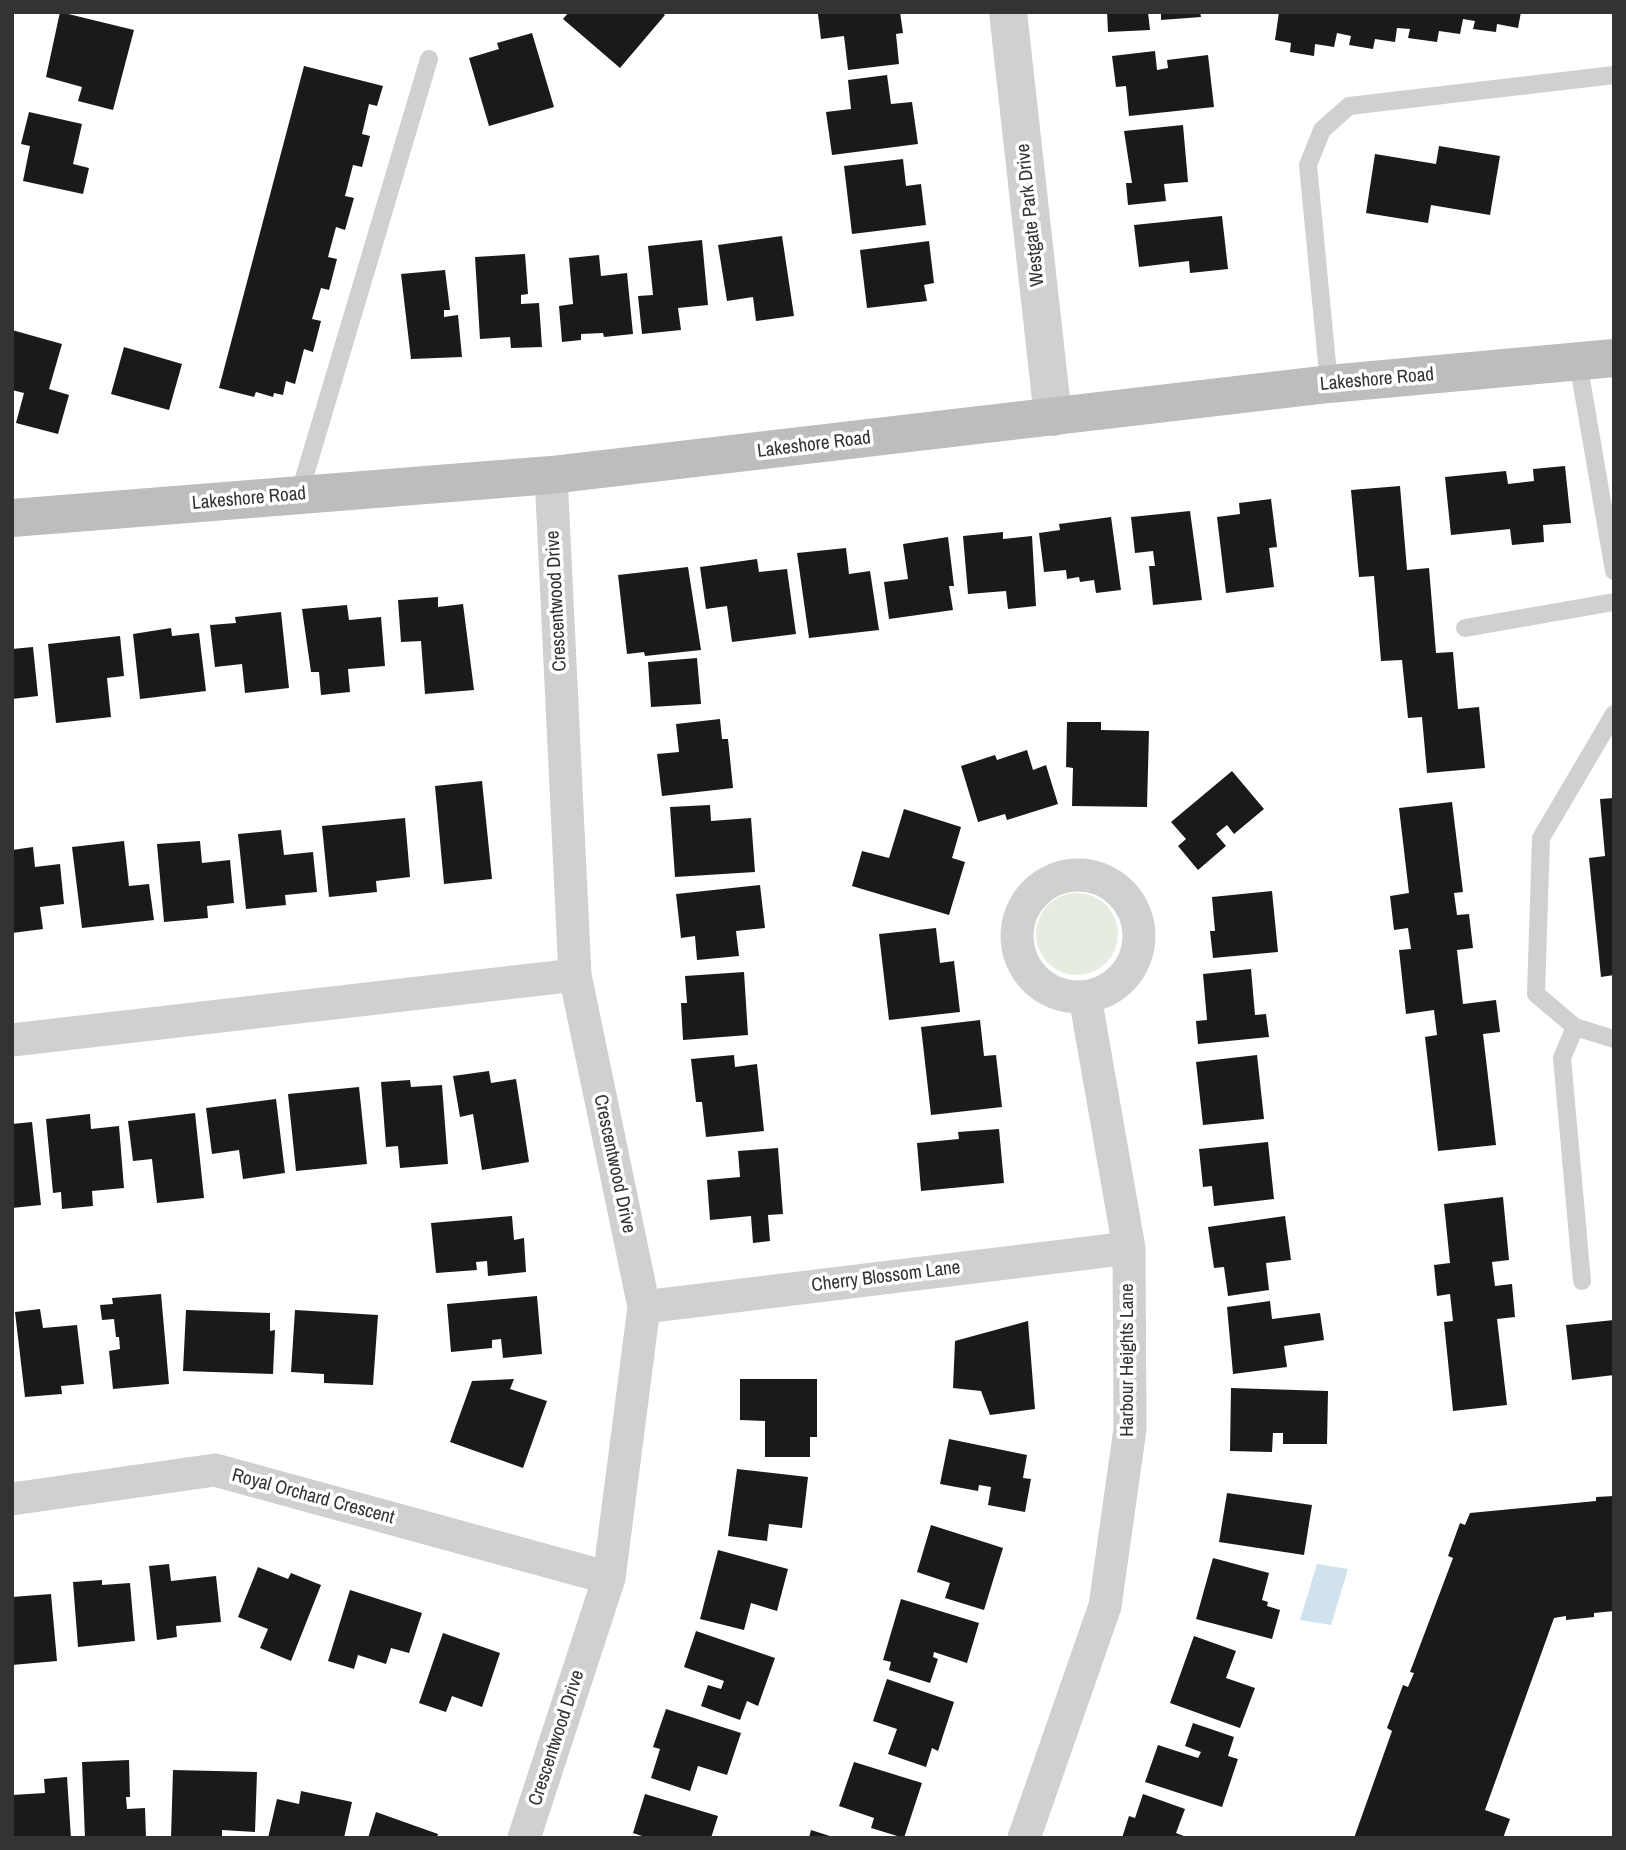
<!DOCTYPE html>
<style>
body{margin:0}
#map{position:relative;width:1626px;height:1850px;overflow:hidden;background:#fff;font-family:"Archivo Narrow",sans-serif}
canvas{display:block}
.frame{position:absolute;inset:0;border:14px solid #333;pointer-events:none}
</style>
<div id="map">
<canvas width="1626" height="1850"></canvas>
<div class="frame"></div>
</div>
<script>
const context = document.querySelector('canvas').getContext('2d');
context.lineJoin = 'round';
function paint(path, color) {
  context.fillStyle = color;
  context.fill(path, 'evenodd');
}
function stroke(path, color, width, dash) {
  context.strokeStyle = color;
  context.lineWidth = width;
  context.lineCap = dash ? 'butt' : 'round';
  context.setLineDash(dash || []);
  context.stroke(path);
}
function label(font, color, halo, rows, align = 'center') {
  context.font = font + ' "Archivo Narrow",sans-serif';
  context.lineWidth = 7;
  context.setLineDash([]);
  context.textBaseline = 'middle';
  context.strokeStyle = halo;
  context.fillStyle = color;
  for (const [text, x, y, turn = 0] of rows) {
    context.save();
    context.translate(x, y);
    context.rotate((+turn || 0) * Math.PI / 180);
    context.textAlign = isNaN(turn) ? turn : align;
    if (halo) context.strokeText(text, 0, 0);
    context.fillText(text, 0, 0);
    context.restore();
  }
}
paint(new Path2D(`
 M1036 934a41 41 0 1 1 82 0a41 41 0 1 1-82 0Z`), '#e6ecdf');
paint(new Path2D(`
 M1317,1564L1348,1569L1331,1625L1300,1620Z`), '#cfe2ee');
paint(new Path2D(`
 M60,12L134,30L113,110L78,101L82,87L46,77Z
 M569,12H661L665,15L620,68L563,19Z
 M833,12H900L903,33L896,34L899,64L848,70L844,36L821,39L818,14Z
 M1107,12H1148L1150,30L1108,32Z
 M1161,12H1200L1201,17L1161,20Z
 M1279,12H1521L1518,28L1497,24L1496,32L1473,29L1475,21L1463,19L1460,34L1439,31L1437,42L1408,38L1410,29L1397,28L1395,42L1375,39L1373,49L1349,45L1351,36L1337,33L1334,47L1315,44L1314,56L1290,52L1291,43L1275,40Z
 M532,33L554,107L489,126L469,58L499,49L497,43Z
 M1155,51L1157,70L1168,68L1167,60L1208,55L1214,107L1129,116L1126,86L1116,87L1112,56Z
 M304,66L383,86L377,106L369,104L362,134L370,136L362,167L353,165L345,196L354,198L345,230L336,227L328,257L337,259L329,290L321,288L312,319L321,321L313,352L304,349L295,384L286,381L283,395L274,393L273,397L256,392L254,397L219,388Z
 M887,75L891,104L912,102L918,144L832,155L826,112L851,109L848,80Z
 M29,112L82,124L73,164L89,168L83,194L23,181L30,146L21,144Z
 M1183,125L1188,182L1164,184L1166,201L1128,205L1126,183H1132L1124,131Z
 M1439,146L1500,156L1490,215L1431,205L1428,223L1366,213L1375,154L1436,164Z
 M903,159L906,186L921,184L926,225L852,234L844,166Z
 M1222,216L1228,269L1190,273L1189,261L1139,267L1134,225Z
 M782,236L794,316L756,321L753,297L727,301L718,245Z
 M702,240L708,305L678,308L681,330L642,334L638,296L653,295L648,246Z
 M929,241L934,283L924,285L927,301L867,308L860,250Z
 M525,254L528,294L521,295V304L539,303L542,347L511,348L510,337L480,339L475,257Z
 M599,255L601,276L627,273L633,334L604,337L603,333L581,334V340L562,342L559,306L573,304L569,258Z
 M445,270L450,310H444V317L458,315L462,357L411,359L401,274Z
 M12,330L62,344L49,389L69,395L58,434L16,423L24,393L12,390Z
 M124,347L182,364L169,410L111,394Z
 M1565,466L1571,523L1543,525L1544,542L1512,545L1510,529L1451,535L1445,477L1506,471L1508,484L1534,481L1533,469Z
 M1400,486L1407,570L1429,568L1436,653L1453,652L1458,709L1479,707L1485,768L1427,773L1422,717L1408,718L1402,660L1381,661L1374,576L1359,577L1351,490Z
 M1271,499L1277,547L1269,548L1274,587L1226,593L1217,517L1240,514L1239,503Z
 M1190,511L1202,600L1153,605L1149,566H1155L1153,551L1135,553L1131,517Z
 M1111,517L1121,590L1096,593L1094,580L1080,582L1079,577L1067,579L1066,570L1044,572L1039,533L1060,530L1059,524Z
 M1003,532V539L1032,536L1036,606L1008,609L1006,591L968,594L963,536Z
 M948,537L954,586H949L953,610L889,619L884,582L908,579L903,544Z
 M846,548L849,574L870,571L879,630L809,638L797,553Z
 M757,559L759,572L787,569L796,634L732,642L727,606L706,609L700,567Z
 M688,567L701,650L645,656L644,652L627,654L618,575Z
 M438,597V607L463,604L474,690L425,694L421,641L401,642L398,600Z
 M347,605L349,620L381,617L385,666L348,669L350,692L321,695L319,672H311L302,609Z
 M281,612L289,688L245,693L242,664L215,667L210,625L236,623L235,617Z
 M171,628L172,636L199,633L206,691L140,699L133,634Z
 M120,636L124,676L107,678L111,717L56,723L48,644Z
 M33,647L38,696L12,699V649Z
 M697,658L701,704L651,707L648,662Z
 M720,719L722,739H728L733,788L662,796L657,754L679,752L676,724Z
 M1067,722H1101V730L1149,731L1147,807L1072,806L1073,768L1066,767Z
 M1027,750L1033,770L1046,765L1058,804L1007,820L1005,814L978,822L961,766L995,755L997,760Z
 M1232,771L1264,809L1234,834L1227,825L1216,834L1226,846L1198,870L1178,846L1186,839L1171,822Z
 M482,781L492,879L444,884L435,786Z
 M1614,798V975L1601,977L1589,858L1605,856L1600,799Z
 M1452,802L1463,892L1454,893L1457,915L1469,914L1473,948L1457,950L1463,1004L1496,1000L1500,1032L1483,1034L1496,1145L1438,1151L1425,1037L1437,1035L1434,1010L1406,1014L1399,950L1411,949L1408,928L1394,930L1390,896L1409,893L1399,808Z
 M710,805L711,821L751,818L755,872L675,877L670,807Z
 M904,809L961,827L952,858L965,862L949,915L852,886L862,851L889,858Z
 M405,818L410,877L376,881L377,892L329,897L322,826Z
 M281,830L284,855L313,852L317,892L285,895L286,905L246,909L238,834Z
 M124,841L129,886L149,884L154,920L82,928L72,847Z
 M200,841L202,863L230,860L234,903L207,906L208,918L164,922L157,844Z
 M33,847L35,867L60,864L64,904L40,907L43,929L12,933V850Z
 M760,885L765,928L736,931L739,956L697,960L695,936L681,938L676,894Z
 M1272,891L1278,952L1213,958L1210,931H1215L1212,897Z
 M936,928L940,963L954,961L960,1012L889,1020L879,934Z
 M1251,969L1255,1015L1266,1014L1269,1037L1198,1044L1196,1021L1207,1020L1203,974Z
 M744,972L748,1035L683,1040L681,1003H687L685,976Z
 M980,1020L984,1056L996,1055L1002,1107L931,1115L921,1027Z
 M734,1055L735,1067L757,1064L764,1131L706,1137L702,1102H696L691,1059Z
 M1257,1055L1264,1119L1203,1125L1196,1062Z
 M489,1071L491,1083L516,1079L529,1162L482,1170L473,1114L460,1117L453,1076Z
 M410,1080L411,1087L442,1085L448,1164L400,1168L398,1146L386,1147L381,1082Z
 M359,1087L367,1164L296,1171L288,1094Z
 M276,1099L285,1173L243,1179L239,1150L212,1154L206,1108Z
 M195,1113L204,1198L157,1203L152,1159L133,1161L128,1121Z
 M90,1114L91,1129L119,1126L124,1188L92,1191L93,1206L62,1209L61,1192L53,1193L46,1119Z
 M32,1122L41,1205L12,1208V1124Z
 M999,1129L1004,1183L921,1191L917,1143L959,1139L958,1132Z
 M1268,1142L1274,1199L1214,1206L1212,1186L1203,1187L1199,1149Z
 M778,1148L783,1214L768,1215L770,1241L753,1243L751,1216L710,1220L707,1180L740,1177L738,1151Z
 M1503,1197L1509,1260L1492,1262L1495,1286L1512,1284L1515,1317L1497,1319L1507,1405L1453,1411L1444,1322L1453,1321L1450,1294L1437,1296L1434,1265L1450,1263L1444,1204Z
 M512,1216L514,1240L524,1238L526,1272L488,1276L487,1261L476,1262L477,1270L436,1273L431,1223Z
 M1285,1216L1291,1260L1266,1263L1269,1290L1228,1296L1224,1267L1214,1268L1208,1227Z
 M161,1294L169,1384L113,1389L109,1351L120,1349L119,1337H116L114,1319L102,1320L100,1305L113,1304L112,1298Z
 M537,1296L542,1354L503,1358L501,1339L492,1340V1348L451,1352L447,1304Z
 M1270,1301L1272,1319L1320,1313L1324,1340L1284,1346L1287,1367L1233,1374L1227,1307Z
 M40,1309L43,1328L77,1325L84,1384L61,1386L62,1394L25,1397L15,1312Z
 M186,1310L270,1313V1331L275,1330L273,1374L183,1371Z
 M295,1310L378,1315L373,1385L324,1383V1374L291,1372Z
 M1614,1320V1375L1572,1380L1566,1325Z
 M1028,1321L1035,1409L990,1415L981,1391L953,1388L955,1341Z
 M514,1379L510,1389L547,1401L523,1468L450,1442L472,1381Z
 M740,1379H817V1437H810V1457H765V1421L740,1420Z
 M1231,1388L1328,1391L1327,1444H1283V1433H1273L1272,1452L1230,1451Z
 M949,1439L1027,1455L1023,1478L1031,1479L1025,1512L988,1505L991,1487L979,1485L978,1491L940,1484Z
 M737,1469L808,1477L802,1528L769,1524L767,1541L728,1536Z
 M1227,1493L1312,1505L1304,1555L1219,1542Z
 M1614,1496V1611L1594,1613V1617L1566,1620V1616L1554,1618L1485,1810L1510,1819L1503,1838H1354L1392,1731L1387,1728L1403,1685L1408,1687L1414,1673L1410,1672L1453,1558L1448,1556L1460,1523L1465,1525L1470,1513L1596,1501V1497Z
 M931,1525L1003,1548L984,1610L945,1598L950,1583L917,1572Z
 M718,1550L788,1569L777,1611L751,1603L744,1630L700,1619Z
 M1213,1558L1269,1573L1262,1600L1268,1602L1267,1606L1280,1610L1272,1639L1196,1619Z
 M169,1564L171,1581L216,1576L221,1622L176,1626L177,1637L157,1640L149,1566Z
 M258,1567L288,1579L291,1573L321,1585L291,1661L260,1648L268,1629L238,1617Z
 M102,1580V1585L130,1583L135,1641L78,1647L73,1582Z
 M350,1590L422,1613L409,1653L391,1648L386,1664L358,1655L354,1669L328,1661Z
 M51,1594L57,1661L12,1665V1597Z
 M901,1599L979,1623L967,1663L934,1652L933,1657L938,1659L930,1683L889,1670L891,1662L883,1660Z
 M696,1631L775,1658L758,1706L747,1701L740,1720L701,1706L708,1685L721,1689L724,1681L684,1667Z
 M443,1633L500,1653L482,1707L452,1696L446,1712L419,1703Z
 M1194,1636L1236,1651L1226,1678L1255,1688L1240,1728L1170,1703Z
 M887,1679L954,1702L938,1751L932,1748L926,1767L888,1754L897,1729L873,1721Z
 M666,1709L741,1733L727,1775L698,1766L690,1791L651,1778L660,1749L653,1747Z
 M1193,1723L1234,1737L1228,1756L1238,1759L1222,1807L1145,1782L1158,1745L1198,1758L1201,1752L1185,1746Z
 M129,1760L130,1797H126L127,1809L145,1808L146,1838H85L82,1762Z
 M854,1762L922,1783L904,1838L871,1828L874,1818L839,1806Z
 M173,1770L257,1772L255,1832L222,1830V1838H171Z
 M67,1777L71,1838H12V1795L45,1793L44,1779Z
 M301,1791L352,1802L344,1838H268L277,1799L299,1804Z
 M645,1794L718,1816L711,1838H648L633,1833Z
 M1143,1794L1185,1809L1176,1833L1189,1838H1122L1129,1816L1135,1818Z
 M376,1812L438,1834L437,1838H368Z
 M811,1830L833,1837V1838H809Z`), '#1a1a1a');
stroke(new Path2D(`
 M1578,362L1614,571
 M1329,384L1308,165L1322,130L1349,106L1614,75
 M299,495L429,59
 M1465,628L1614,602
 M1614,714L1541,838L1536,994L1575,1027L1614,1039
 M1575,1027L1562,1058L1582,1281`), '#d0d0d0', 18);
stroke(new Path2D(`
 M1017 936a61 61 0 1 1 122 0a61 61 0 1 1-122 0Z
 M12,1040L575,975
 M644,1307L1129,1248
 M12,1499L215,1470L609,1578
 M524,1838L609,1578L644,1307L575,975L551,475
 M1024,1838L1105,1606L1130,1429L1129,1248L1085,997`), '#d0d0d0', 33);
stroke(new Path2D(`
 M1008,12L1053,417`), '#d0d0d0', 38);
stroke(new Path2D(`
 M12,518L551,475L1329,384L1614,358`), '#bdbdbd', 38);
label('19px', '#333', '#fff', [
 ["Westgate Park Drive",1031,215,-96],
 ["Lakeshore Road",1377,380,-5],
 ["Lakeshore Road",814,445,-7],
 ["Lakeshore Road",249,499,-5],
 ["Crescentwood Drive",557,601,-93],
 ["Crescentwood Drive",614,1164,78],
 ["Cherry Blossom Lane",886,1277,-7],
 ["Harbour Heights Lane",1128,1360,-90],
 ["Royal Orchard Crescent",313,1497,15],
 ["Crescentwood Drive",557,1738,-72]
]);
</script>
